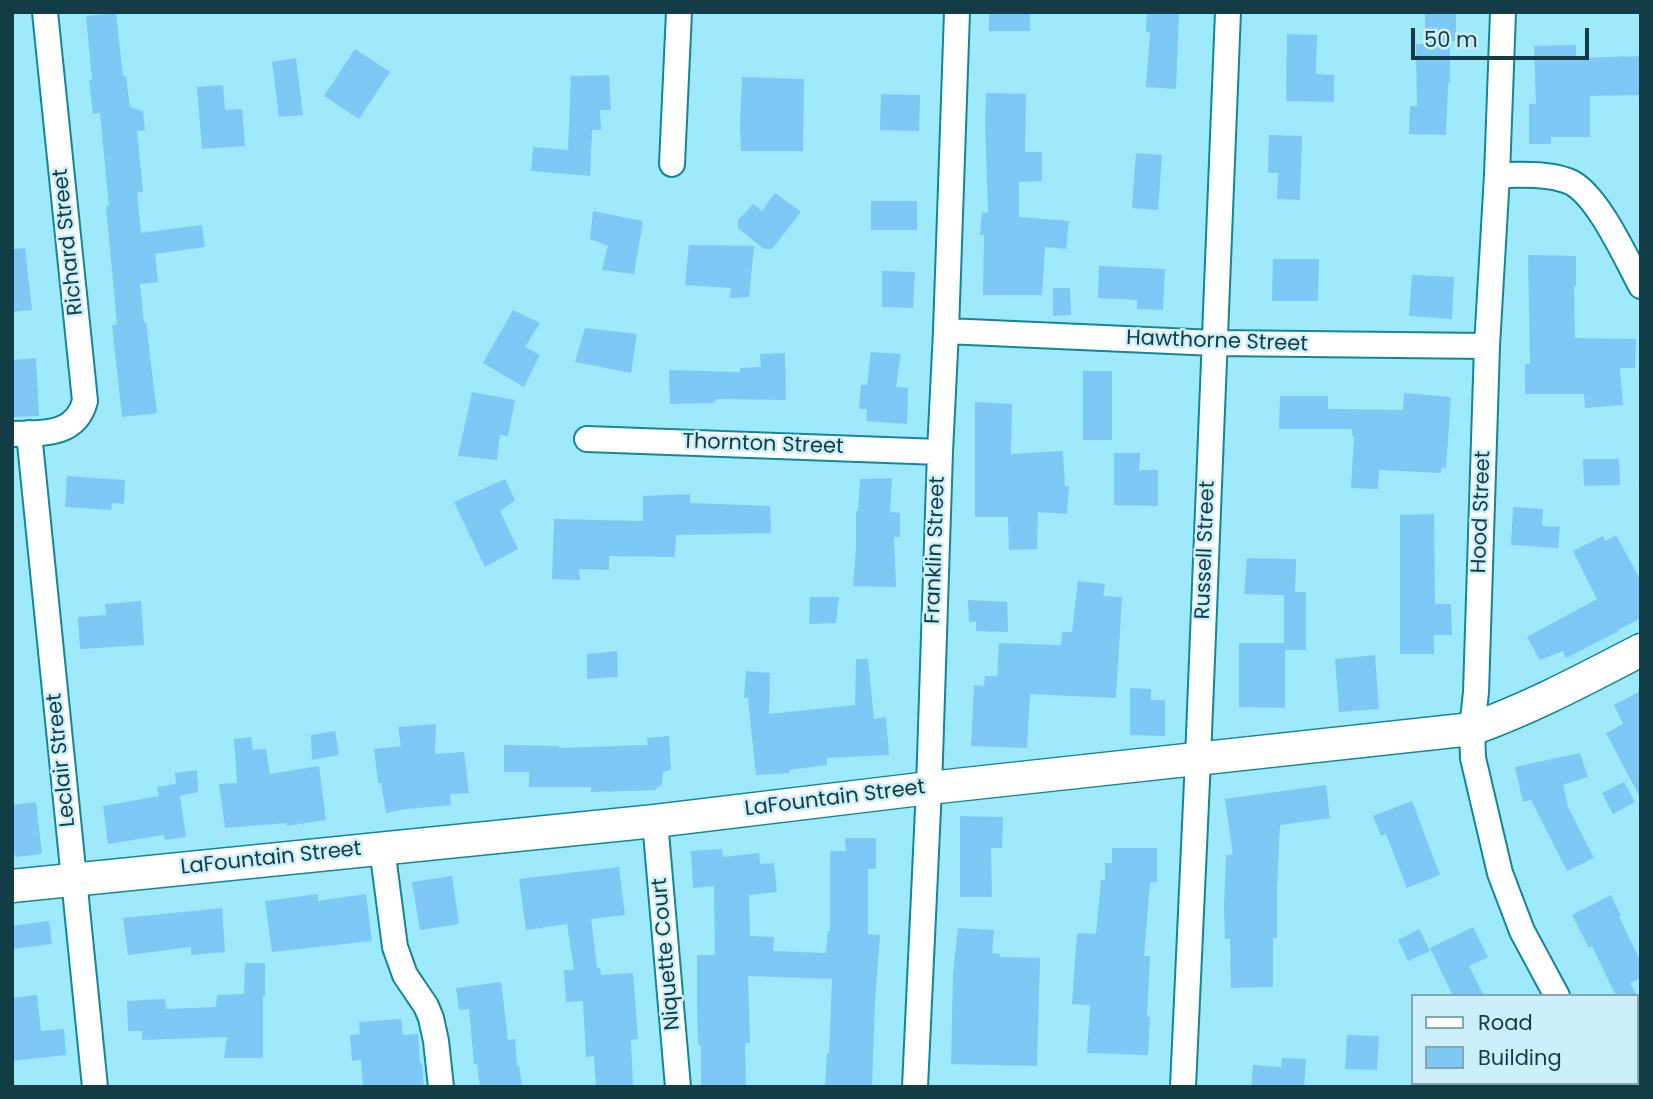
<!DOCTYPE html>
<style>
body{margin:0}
#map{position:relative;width:1653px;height:1099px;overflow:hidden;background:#9ee9fc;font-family:Poppins,sans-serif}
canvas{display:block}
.frame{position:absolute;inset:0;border:14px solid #123d46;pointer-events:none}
.legend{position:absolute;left:1411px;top:994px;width:228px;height:91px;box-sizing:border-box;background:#cceff9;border:2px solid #82a8b1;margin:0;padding:9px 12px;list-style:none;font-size:21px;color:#123d46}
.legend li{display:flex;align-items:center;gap:14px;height:35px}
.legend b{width:35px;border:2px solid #82a8b1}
.scale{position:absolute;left:1411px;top:28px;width:178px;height:32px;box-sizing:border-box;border:4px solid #123d46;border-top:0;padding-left:9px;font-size:21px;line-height:24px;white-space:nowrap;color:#123d46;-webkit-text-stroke:5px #cceff9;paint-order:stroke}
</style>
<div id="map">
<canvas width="1653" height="1099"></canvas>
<div class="frame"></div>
<ul class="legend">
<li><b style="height:9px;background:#fff"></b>Road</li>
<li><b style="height:19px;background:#7dc8f4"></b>Building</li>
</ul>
<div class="scale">50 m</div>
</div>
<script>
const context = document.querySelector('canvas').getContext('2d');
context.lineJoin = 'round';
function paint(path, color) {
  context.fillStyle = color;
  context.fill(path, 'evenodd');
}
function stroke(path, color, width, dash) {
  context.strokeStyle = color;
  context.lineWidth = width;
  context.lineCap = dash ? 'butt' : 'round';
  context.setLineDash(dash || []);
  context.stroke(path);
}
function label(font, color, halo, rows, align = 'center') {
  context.font = font + ' Poppins,sans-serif';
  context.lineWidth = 5;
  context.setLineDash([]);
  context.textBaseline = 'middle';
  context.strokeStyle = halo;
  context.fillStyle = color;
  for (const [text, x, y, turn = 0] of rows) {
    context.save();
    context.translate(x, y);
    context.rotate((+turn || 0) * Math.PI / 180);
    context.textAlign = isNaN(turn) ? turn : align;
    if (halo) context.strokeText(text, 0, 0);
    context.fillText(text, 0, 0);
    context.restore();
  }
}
paint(new Path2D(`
 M989,12H1030V31H989Z
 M1147,12H1179L1176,89L1146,87L1150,32H1146Z
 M1425,12H1456V41H1450V83H1448L1446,135L1409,134L1410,106H1417L1416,44H1425Z
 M116,13L123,76H126L130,107L143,111L145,130L137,131L143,192H137L141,233L202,225L205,247L155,254L158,282L140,284L144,323L146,322L157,413L122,417L112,325H117L106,206H109L100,113L93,114L89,80H92L86,16Z
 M1287,34L1317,35L1316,74L1334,75V102L1286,101Z
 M1576,45V58L1641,56V95L1590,96V137H1551V144H1529V104H1536L1534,46Z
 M355,49L390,72L359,119L324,96Z
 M296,58L303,115L279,117L272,62Z
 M609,75L611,110H600L601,130H592L590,176L531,171L533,147L568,150L571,76Z
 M742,77L804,79L803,151H741L740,127Z
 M223,85L225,110L242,109L245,146L202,149L197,87Z
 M986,93L1026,94L1025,152H1042V181L1019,182V217L1069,221L1066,249L1045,247L1042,295H983L984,235H980L982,212L988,213L985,122Z
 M881,94L920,95L919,131L880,130Z
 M1269,135L1302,136L1300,200L1277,199L1278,173H1268Z
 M1136,153L1162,155L1158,210L1132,208Z
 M775,193L801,212L772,249H764L738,228V220L753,204L762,211Z
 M871,201H917V230H871Z
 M593,211L643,221L634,274L602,270L608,246L590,239Z
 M689,245L754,246L749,297L730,298L731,288L685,285Z
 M25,248L32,310L12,312V249Z
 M1528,255L1576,256V286H1574L1575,338L1636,339L1635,368H1620L1623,405L1585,408L1584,394H1525V364H1530Z
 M1273,259H1319L1318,301H1272Z
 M1099,266L1165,269L1163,310L1137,309V300L1098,298Z
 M882,271L915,272L913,308L882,307Z
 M1412,275L1454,277L1452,319L1409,316Z
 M1053,288H1070L1071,315L1053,316Z
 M513,310L540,323L525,347L540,355L524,387L483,363Z
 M585,328L637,334L631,373L575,362Z
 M871,352L901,354L896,387L908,388L907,424L866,421L867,409H859L861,385H867Z
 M785,353L786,400L716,399L715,403L670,404L669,370L740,372V368L761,367L760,354Z
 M36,358L39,416L12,417V360Z
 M1083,371H1112V440H1083Z
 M472,392L515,400L508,436L500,435L497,460L458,456Z
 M1404,393L1451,397L1446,468H1441V473L1379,470L1378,489L1351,488L1354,436H1352V429H1279L1280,396H1328V409L1403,410Z
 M975,402L1012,404L1011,454L1063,451L1065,486H1069L1067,514L1038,512L1037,549L1009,550L1008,517H975Z
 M1114,453H1140L1139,470H1158V506L1114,505Z
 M1583,459H1619L1620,485L1584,486Z
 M67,476L125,480L124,504L112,503L111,510L65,507Z
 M892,478L890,512L900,513V537H894L896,587L853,586L856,548V511H858L860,479Z
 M505,479L515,500L500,511L518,549L485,567L454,502Z
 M690,494V503L770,506L771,533L676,535L675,557L609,556V570L579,569L580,580L552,579L554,519L643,521V496Z
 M1513,507L1543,509L1542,526L1560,527L1558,548L1511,545Z
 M1434,514L1435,604H1451L1452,635H1434V654H1400V515Z
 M1616,535L1641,581V618L1618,630L1619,631L1566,658L1563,651L1540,660L1527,637L1597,599L1573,551L1603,536L1605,541Z
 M1247,558L1296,559L1295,592H1306V650H1285V708L1239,707V643H1284V595L1244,594Z
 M1078,581L1105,584L1103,596L1122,597L1116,698L1030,694L1027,748L971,746L974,685L984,686L985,676H997L999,643L1061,645L1062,632H1072Z
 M810,597H839L836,623L809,624Z
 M968,600L1007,602L1008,632L976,631V622H969Z
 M141,601L144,645L80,649L78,617L106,615L105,604Z
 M617,651L618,677L587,679V654Z
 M1375,655L1379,709L1339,712L1335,659Z
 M856,659H868L874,719L886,717L889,755L827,758V765L789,770L790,773L756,775L748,698H744L746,671L770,673L769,714L855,705Z
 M1130,688L1151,689V700H1165V736L1130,735Z
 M1641,691V799L1606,733L1623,724L1614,705Z
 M436,724L435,754L464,752L469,793L450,794L451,805L406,809L386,813L381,783H378L374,749L401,746L398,727Z
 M335,731L339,755L312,760L311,735Z
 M669,736L671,770L663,772L662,785L657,787L656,790L591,792V787H529V772H504V745L559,746V748L648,745L647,738Z
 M251,737L253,750L266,749L270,774L319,766L326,820L287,826V823L225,828L219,784L237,783L234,739Z
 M1580,753L1588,777L1563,785L1568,807L1594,858L1567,871L1531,800L1523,802L1515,767Z
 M197,770L198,792L180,796L186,837L165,840L164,835L108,844L103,806L159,796L157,787L176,784L175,773Z
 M1624,782L1635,802L1613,814L1602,793Z
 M1326,785L1330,818L1280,825L1277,891V938H1273V987L1231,988L1230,939H1225L1224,906L1226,855H1233L1225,799Z
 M1412,801L1440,875L1407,888L1386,834L1381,836L1373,816Z
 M36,802L42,854L15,857V852L12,853V805Z
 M960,816L1003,817L1002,848H991L992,897H960Z
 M845,838H876V869H868V934L880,935L875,1000L872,1087L825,1086L827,1053L829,1054L832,979L748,976L750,1043H745L746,1087H701V1045H698L697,1009V955H715L714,886L693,888L691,851L722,849L723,857L759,853L760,864L774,863L777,892L749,895L750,936L774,937L773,951L826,953L828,931H830V851H846Z
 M1112,848H1157V882H1150L1144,956H1150L1147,1016L1150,1017L1148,1055L1087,1053L1090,1005L1072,1004L1077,933L1096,934L1101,880H1105V863H1112Z
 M619,867L625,915L591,919L597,968H600L601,975L633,973L638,1039L631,1040L633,1087H596L594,1056L586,1057L583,1001L566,1002L564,970H574L567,924L526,930L519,879Z
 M452,876L459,924L420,930L412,882Z
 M318,894V901L366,894L372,941L272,952L265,901Z
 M1611,895L1621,916L1619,917L1641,962V978L1630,983L1637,996H1616L1592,946L1589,948L1572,915Z
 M222,908L225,952L191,955V947L128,955L123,918Z
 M49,921L52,944L12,949V926Z
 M1473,927L1488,957L1469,966L1484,996H1453L1430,948Z
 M958,928L994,930L992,953L1000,954V957L1040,958L1037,1066L951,1064L953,974Z
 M1419,929L1430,951L1408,961L1398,940Z
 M245,963H265V996H263V1058H224L227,1037L142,1040V1031H128L127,1001L165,999L166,1009L216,1007L217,995L244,994Z
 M501,982L508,1040L515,1039L517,1066H519L522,1087H480L477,1064H474L469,1009L459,1010L456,988Z
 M37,995L41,1031L64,1029L66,1055L12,1061V998Z
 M401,1019L403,1035L418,1034L420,1063H422L424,1087H363L361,1060L352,1061L350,1035L360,1034L359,1022Z
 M1347,1035L1379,1036L1377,1070L1345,1069Z
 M1282,1058L1306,1059L1304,1087H1251L1253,1065L1281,1067Z`), '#7dc8f4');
const minor = new Path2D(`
 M1503,12L1497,175L1487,346L1476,692L1472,729L1473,758L1500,873L1522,931L1557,996
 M672,164L679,12
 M1497,175C1520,175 1546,173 1568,181C1596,191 1626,258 1641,286
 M946,331L1215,343L1487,346
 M29,433L95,1087
 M13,434C43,433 76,436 85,401L45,12
 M587,439L940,452
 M655,821L678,1087
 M382,848L395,947L405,975L426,1006L431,1018L436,1041L441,1087
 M1605,1083L1607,1087
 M915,1087L929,788L940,452L946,331L957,12
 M1183,1087L1198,759L1228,12`);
const tertiary = new Path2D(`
 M12,886L655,821L929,788L1472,729C1531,708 1585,679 1641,650`);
stroke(minor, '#13869c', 28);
stroke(tertiary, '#13869c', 35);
stroke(minor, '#fff', 24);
stroke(tertiary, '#fff', 32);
label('21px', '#123d46', '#cceff9', [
 ["Richard Street",69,242,-96],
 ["Hawthorne Street",1217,342,2],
 ["Thornton Street",763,445,2],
 ["Hood Street",1482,512,-88],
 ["Franklin Street",936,550,-88],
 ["Russell Street",1206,550,-88],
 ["Leclair Street",62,760,-96],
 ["LaFountain Street",835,799,-7],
 ["LaFountain Street",271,859,-6],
 ["Niquette Court",667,954,-95]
]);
</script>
